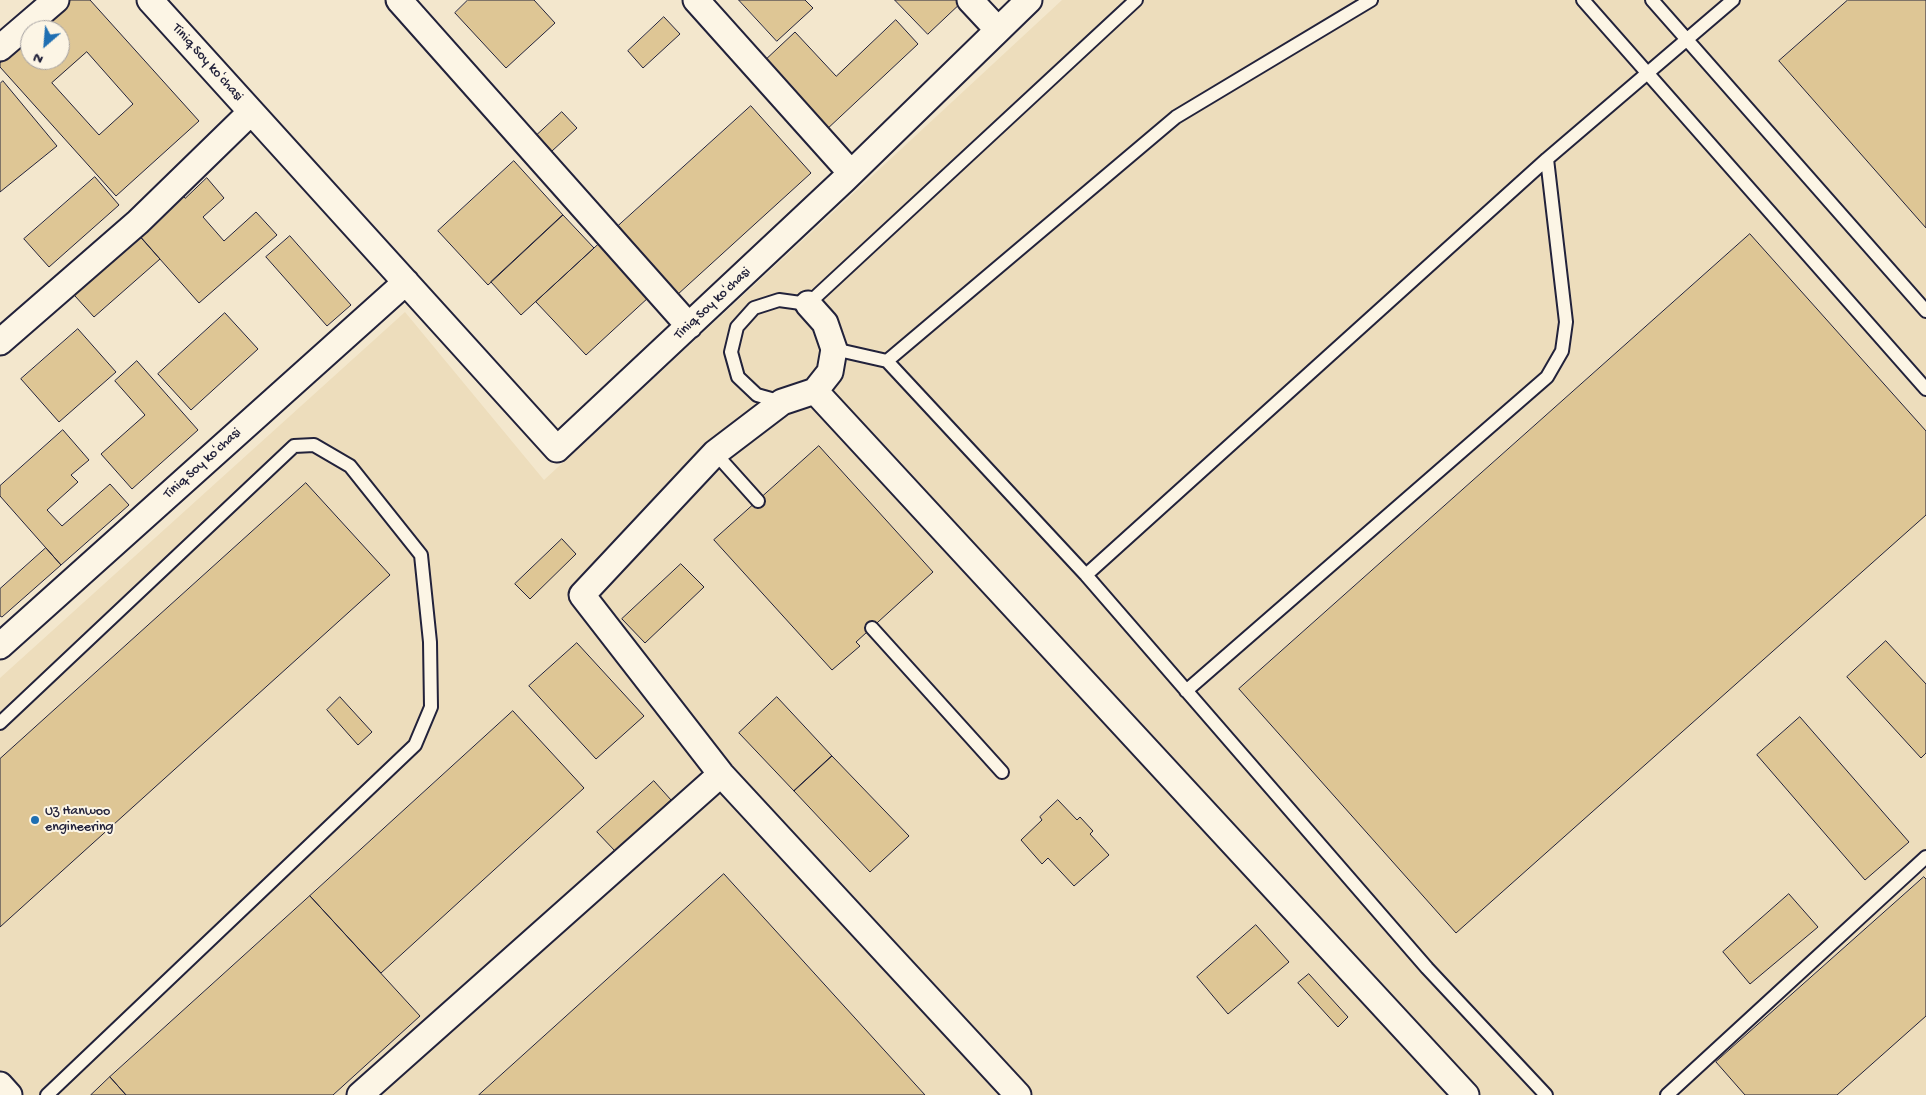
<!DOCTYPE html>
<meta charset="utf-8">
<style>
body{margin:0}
#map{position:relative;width:1926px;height:1095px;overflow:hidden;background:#f3e7cd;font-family:"Gochi Hand",sans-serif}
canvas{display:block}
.north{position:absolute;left:20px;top:20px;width:50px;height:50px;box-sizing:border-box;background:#fcf5e5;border:1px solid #a5a1a1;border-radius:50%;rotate:207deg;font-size:14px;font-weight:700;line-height:20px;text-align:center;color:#22223b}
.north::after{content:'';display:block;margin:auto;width:18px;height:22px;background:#1f6fb2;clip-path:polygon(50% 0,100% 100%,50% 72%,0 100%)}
</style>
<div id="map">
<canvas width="1926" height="1095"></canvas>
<div class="north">N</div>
</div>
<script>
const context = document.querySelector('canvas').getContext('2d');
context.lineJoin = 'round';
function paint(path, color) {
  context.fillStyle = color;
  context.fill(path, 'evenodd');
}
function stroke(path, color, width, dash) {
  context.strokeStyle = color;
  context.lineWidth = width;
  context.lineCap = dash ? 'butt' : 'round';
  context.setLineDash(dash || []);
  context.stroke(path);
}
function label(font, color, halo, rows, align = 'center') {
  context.font = font + ' "Gochi Hand",sans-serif';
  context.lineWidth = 4;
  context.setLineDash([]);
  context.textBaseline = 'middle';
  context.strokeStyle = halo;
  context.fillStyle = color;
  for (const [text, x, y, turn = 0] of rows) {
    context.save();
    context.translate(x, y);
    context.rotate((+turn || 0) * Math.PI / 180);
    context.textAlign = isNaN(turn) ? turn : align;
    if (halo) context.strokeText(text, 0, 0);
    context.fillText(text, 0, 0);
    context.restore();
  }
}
paint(new Path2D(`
 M1062,0H1926V1095H0V678L405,312L544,480Z`), '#edddbc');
const building = new Path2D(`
 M70,0H90L199,121L116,196L0,67V63L30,36V60H60V30H37ZM87,52L133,104L99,135L52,83Z
 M468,0H534L555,23L506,68L455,13Z
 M739,0H805L813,8L777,41Z
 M895,0H964L928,34Z
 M1848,0H1926V228L1779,61Z
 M664,17L680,34L643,68L628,51Z
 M896,20L918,44L825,131L762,63L795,32L836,76Z
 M3,81L57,146L0,192V84Z
 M751,106L811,173L677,295L616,228Z
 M562,112L577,128L552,151L537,135Z
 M514,161L563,215L488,285L438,231Z
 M95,177L119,205L49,267L24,239Z
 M207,178L224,198L203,217L224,241L256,212L277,235L199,303L135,231L180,192L185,198Z
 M563,215L594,248L521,315L491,282Z
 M132,227L160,259L94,317L66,286Z
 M1750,234L1926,431V515L1456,933L1239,689Z
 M290,236L351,305L327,326L266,257Z
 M600,243L649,297L586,355L536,302Z
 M225,313L258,349L191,410L158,374Z
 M78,329L116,372L59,422L21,379Z
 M137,361L198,430L132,489L101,454L145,415L115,381Z
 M63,430L89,460L71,475L78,482L47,510L62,526L110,484L129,505L61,565L0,496V486Z
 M819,446L933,572L856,642L860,646L832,670L714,540Z
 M306,483L390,575L0,927V759Z
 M562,539L576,554L530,599L515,584Z
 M46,548L61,565L2,617L0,616V589Z
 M681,564L704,587L645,643L622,619Z
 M1886,641L1926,684V753L1921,758L1847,677Z
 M577,643L644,716L596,759L529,686Z
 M340,697L372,732L358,745L327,710Z
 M777,697L832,756L794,791L739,733Z
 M513,711L584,788L381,973L310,896Z
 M1800,717L1909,842L1865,880L1757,755Z
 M832,756L909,836L870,872L794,791Z
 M654,781L671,800L615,851L597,832Z
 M1058,800L1077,820L1080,817L1093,831L1090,834L1109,855L1074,886L1048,858L1042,864L1021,840L1042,820L1040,817Z
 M724,874L925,1095H479Z
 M1924,877L1926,879V1016L1837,1095H1745L1716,1062Z
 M1789,894L1818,927L1750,984L1723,952Z
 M310,896L420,1016L333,1095H126L110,1077Z
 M1256,925L1289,962L1228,1014L1197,977Z
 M1309,974L1348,1017L1338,1027L1298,983Z
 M110,1077L126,1095H91Z`);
paint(building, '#dec695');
stroke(building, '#22223b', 1);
const service = new Path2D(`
 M1583,0L1926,389
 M1652,0L1926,311
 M834,349L887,361L1086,575L1427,968L1546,1095
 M887,361L1176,117L1371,0
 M782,402L757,395L738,377L731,352L737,327L754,308L779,300L808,304L1136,0
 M715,453L758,501
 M1086,575L1547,159L1733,0
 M872,628L1002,772
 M1186,691L1547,377L1562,351L1566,322L1547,159
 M0,723L294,446L314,445L350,466L421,555L430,642L431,707L415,745L47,1095
 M1667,1095L1926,857`);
const minor = new Path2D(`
 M150,0L557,449L844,180L1029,0
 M399,0L689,326
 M696,0L851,173
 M970,0L998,30
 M0,48L56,0
 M808,304L825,323L834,349L830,372L815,391L782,402L715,453L582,595L721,774L1018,1095
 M0,342L138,222L251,112
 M815,391L1466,1095
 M0,646L406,282
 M0,1085L9,1095
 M360,1095L721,774`);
stroke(service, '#22223b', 16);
stroke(minor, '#22223b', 29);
stroke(service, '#fcf5e5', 12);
stroke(minor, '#fcf5e5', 25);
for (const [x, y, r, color] of [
 [35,820,5,"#1f6fb2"]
]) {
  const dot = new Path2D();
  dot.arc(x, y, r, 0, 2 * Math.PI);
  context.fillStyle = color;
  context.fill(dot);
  stroke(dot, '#fcf5e5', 2);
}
label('14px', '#22223b', '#fcf5e5', [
 ["Tiniq Soy koʻchasi",207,63,48],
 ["Tiniq Soy koʻchasi",713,304,-43],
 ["Tiniq Soy koʻchasi",203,464,-42]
]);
label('14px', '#22223b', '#fcf5e5', [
 ["Uz Hanwoo",45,812],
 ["engineering",45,828]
], 'left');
</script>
